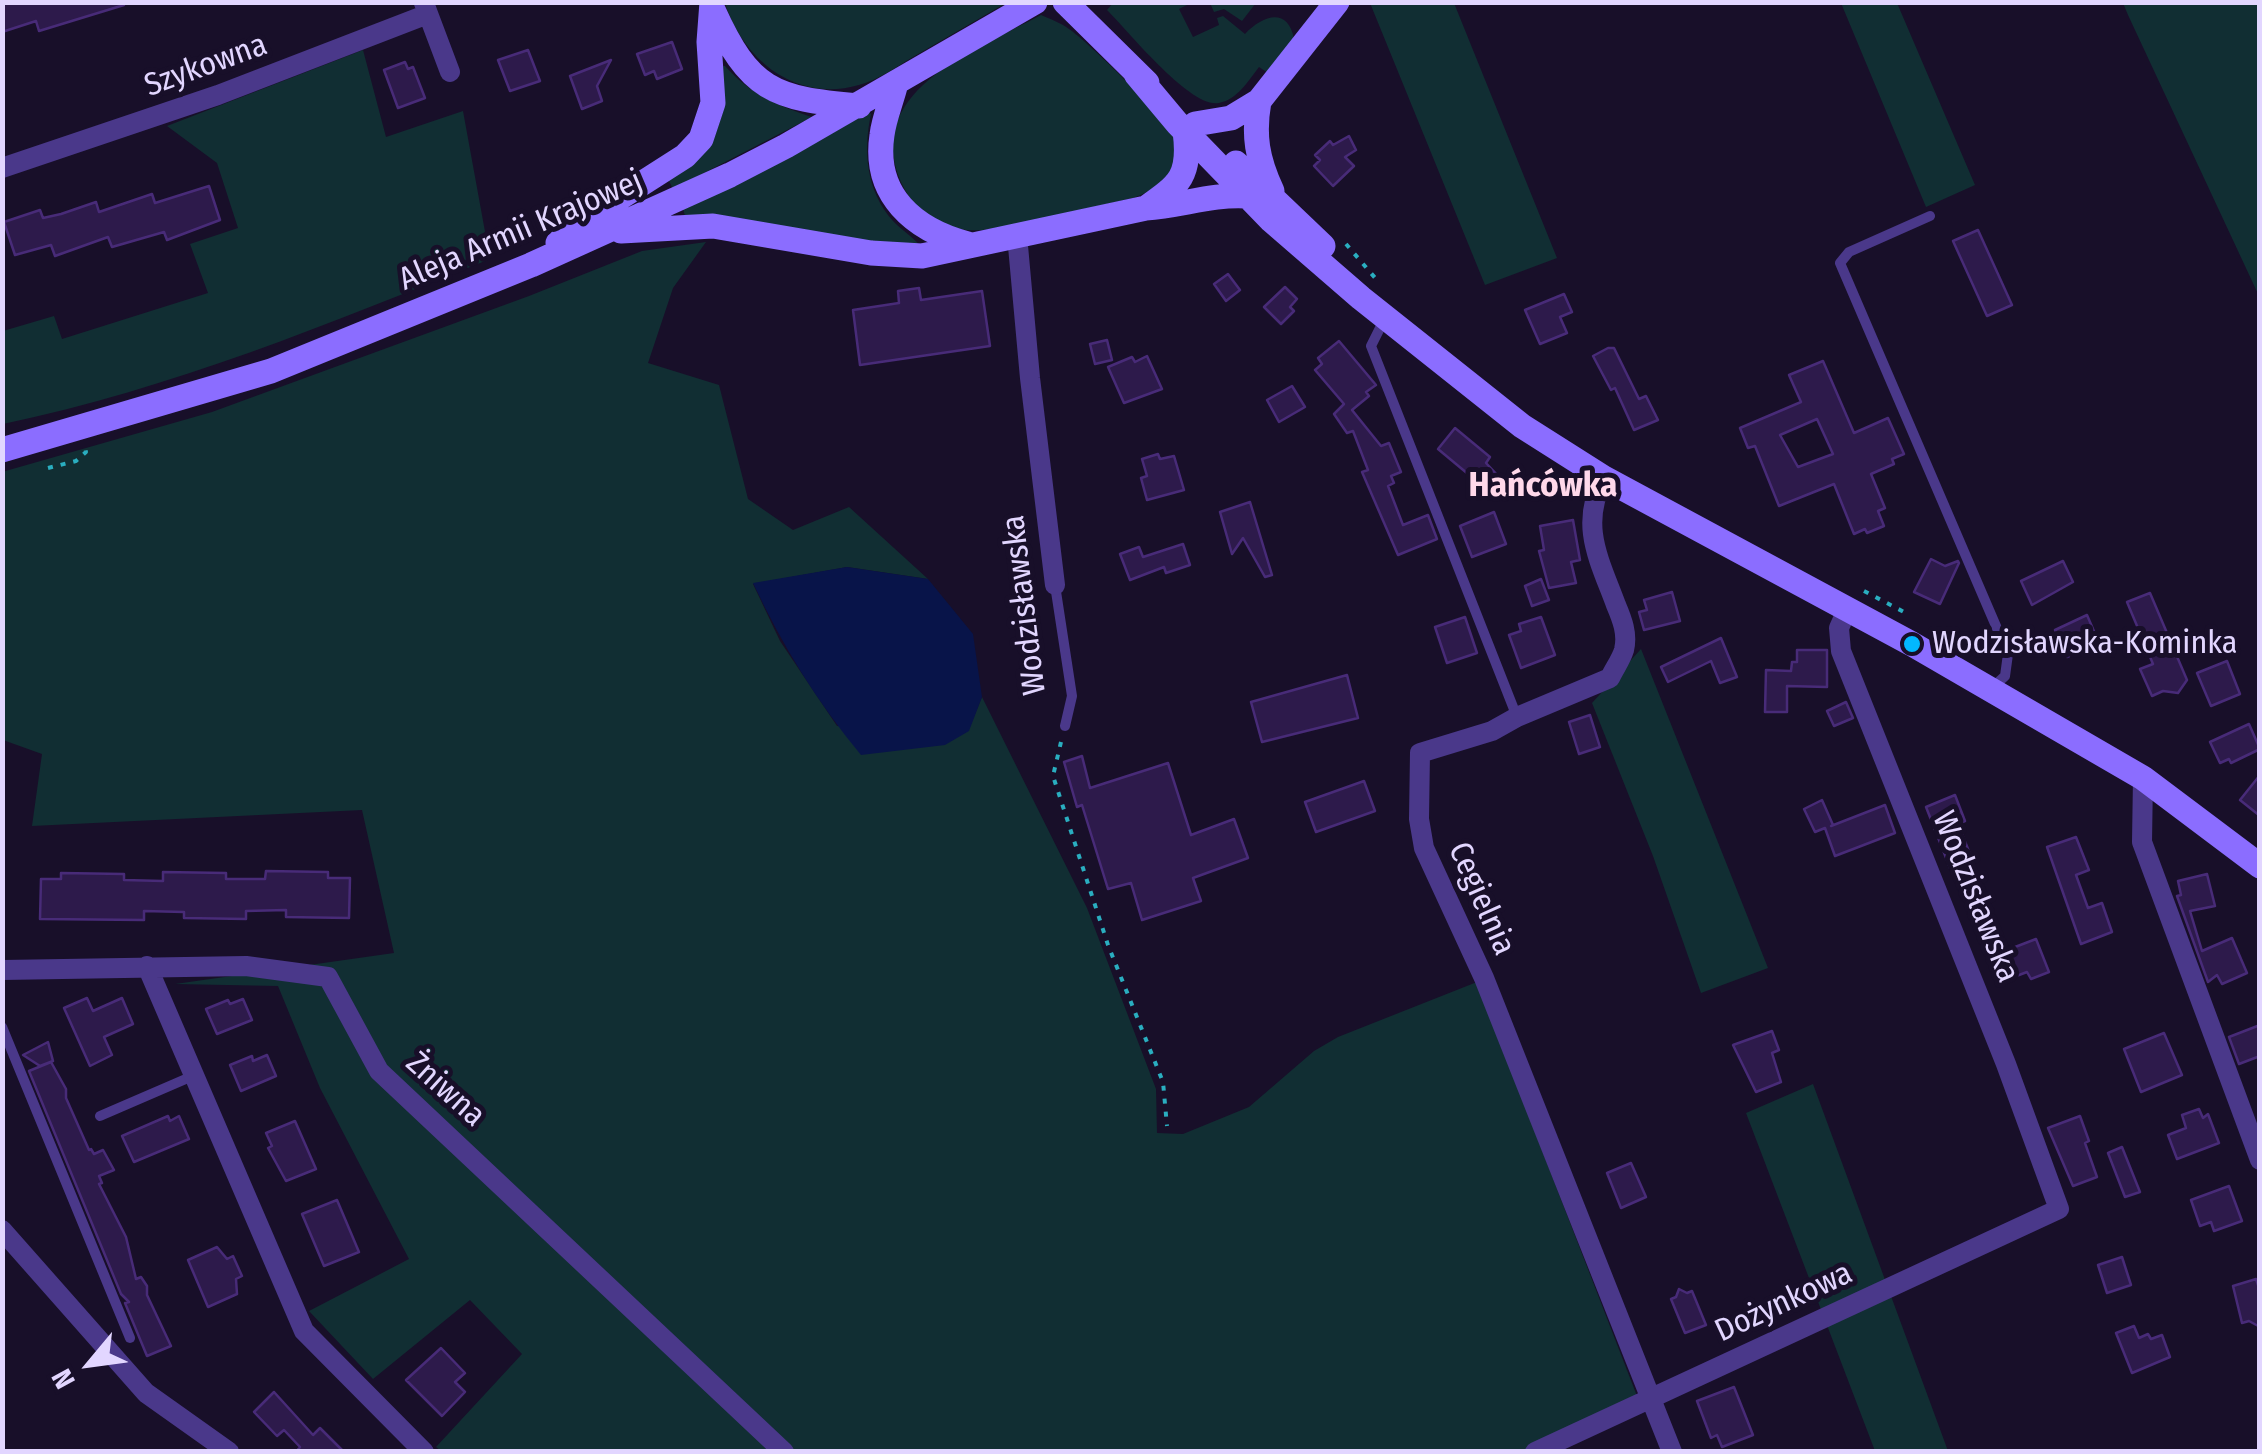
<!DOCTYPE html>
<meta charset="utf-8">
<style>
body{margin:0}
#map{position:relative;width:2262px;height:1454px;overflow:hidden;background:#180f29;font-family:"Fira Sans Condensed",sans-serif}
canvas{display:block}
.frame{position:absolute;inset:0;border:5px solid #e2d6ff;pointer-events:none}
.north{position:absolute;left:40px;top:1314px;width:100px;height:100px;-webkit-text-stroke:8px #180f29;paint-order:stroke;rotate:241deg;font-size:28px;font-weight:700;line-height:40px;text-align:center;color:#e2d6ff}
.north::after{content:'';display:block;margin:auto;width:35px;height:45px;background:#e2d6ff;clip-path:polygon(50% 0,100% 100%,50% 72%,0 100%)}
</style>
<div id="map">
<canvas width="2262" height="1454"></canvas>
<div class="frame"></div>
<div class="north">N</div>
</div>
<script>
const context = document.querySelector('canvas').getContext('2d');
context.lineJoin = 'round';
function paint(path, color) {
  context.fillStyle = color;
  context.fill(path, 'evenodd');
}
function stroke(path, color, width, dash) {
  context.strokeStyle = color;
  context.lineWidth = width;
  context.lineCap = dash ? 'butt' : 'round';
  context.setLineDash(dash || []);
  context.stroke(path);
}
function label(font, color, halo, rows, align = 'center') {
  context.font = font + ' "Fira Sans Condensed",sans-serif';
  context.lineWidth = 10;
  context.setLineDash([]);
  context.textBaseline = 'middle';
  context.strokeStyle = halo;
  context.fillStyle = color;
  for (const [text, x, y, turn = 0] of rows) {
    context.save();
    context.translate(x, y);
    context.rotate((+turn || 0) * Math.PI / 180);
    context.textAlign = isNaN(turn) ? turn : align;
    if (halo) context.strokeText(text, 0, 0);
    context.fillText(text, 0, 0);
    context.restore();
  }
}
paint(new Path2D(`
 M725,3H1006C975,21 944,39 913,57C896,67 878,80 859,85C796,103 743,60 725,3Z
 M1113,3H1191L1179,9L1193,37L1219,25L1217,18L1223,16L1245,34C1263,15 1288,7 1294,39L1268,73L1259,67C1248,81 1238,99 1219,103C1191,109 1128,31 1107,10Z
 M1210,3H1256L1242,21L1224,9L1214,12Z
 M1370,3H1454L1557,258L1485,285Z
 M1841,3H1897L1975,185L1926,207Z
 M2123,3H2259V296L2128,15Z
 M1041,15C1050,19 1061,23 1069,29C1087,41 1174,124 1176,142C1181,172 1159,189 1133,198C1101,205 1068,213 1035,220C1013,224 990,232 967,230C942,228 917,212 905,190C854,93 976,50 1041,15Z
 M363,50L386,137L463,111L490,259C331,323 171,389 3,424V331L54,316L62,339L208,293L190,244L238,228L217,163L167,126Z
 M721,66H725C750,94 778,106 812,117L673,189L668,179L681,170Z
 M868,112L871,114C863,151 866,191 893,221C901,230 915,238 921,247L686,219L683,209Z
 M706,242L673,288L648,363L719,385L748,499L793,530L849,507L928,579L847,567L753,584L780,641L837,726L968,731L982,697L1087,908L1156,1089L1157,1133L1183,1134L1249,1107L1314,1051L1338,1037L1477,982L1642,1409L1540,1452L441,1451L436,1447L522,1354L470,1300L373,1379L309,1311L409,1259L320,1088L278,986L175,984L394,953L362,810L32,826L42,754L3,740L2,472L212,412L529,296L642,251Z
 M1641,649L1768,968L1701,993L1653,856L1592,703Z
 M1813,1084L1948,1451H1875L1746,1113Z`), '#112e33');
paint(new Path2D(`
 M847,567L928,579L973,634L982,697L969,731L945,745L861,755C817,702 782,645 753,583Z`), '#081449');
const building = new Path2D(`
 M31,2H123L124,5L39,31L36,21L2,32V3Z
 M672,42L682,69L657,79L654,71L645,75L637,54Z
 M528,50L540,81L510,91L498,60Z
 M611,60L597,86L602,101L582,109L570,76Z
 M405,62L408,69L413,67L425,98L398,108L384,70Z
 M1349,136L1356,150L1345,157L1354,166L1333,186L1314,166L1320,160L1315,155L1330,141L1333,145Z
 M209,186L220,220L167,240L164,232L112,247L108,237L55,256L51,245L15,255L4,222L40,210L43,218L61,214L96,202L99,212L152,194L155,203Z
 M1978,230L2012,305L1987,316L1953,241Z
 M1228,274L1240,290L1226,301L1214,284Z
 M1285,287L1297,299L1290,307L1294,311L1281,324L1264,307Z
 M919,288L921,300L982,291L990,346L860,365L853,310L899,303L898,291Z
 M1564,294L1572,312L1560,317L1567,333L1540,344L1525,310Z
 M1107,340L1112,360L1095,364L1090,344Z
 M1339,341L1376,385L1366,392L1369,396L1352,410L1381,446L1389,443L1401,472L1391,476L1394,483L1388,486L1403,525L1428,515L1437,539L1398,555L1362,472L1368,470L1353,431L1347,433L1334,414L1344,404L1315,370L1322,364L1318,358Z
 M1608,348H1614L1639,399L1646,396L1658,420L1634,430L1615,388L1611,390L1593,356Z
 M1147,356L1162,389L1124,403L1108,367L1132,357L1135,362Z
 M1823,361L1854,433L1888,418L1904,454L1892,459L1894,464L1871,474L1885,508L1878,511L1884,526L1867,533L1865,529L1854,534L1834,484L1779,506L1755,446L1748,448L1740,428L1801,402L1789,375ZM1817,419L1833,454L1798,467L1780,435Z
 M1292,386L1305,407L1279,422L1267,400Z
 M1455,428L1490,457L1486,463L1502,480L1492,494L1438,449Z
 M1158,454L1160,459L1174,456L1184,490L1147,500L1141,478L1147,476L1142,459Z
 M1250,502L1272,575L1265,577L1243,538L1232,554L1220,512Z
 M1494,512L1506,544L1472,557L1460,526Z
 M1573,520L1580,560L1571,562L1576,583L1549,588L1539,551L1544,550L1540,526Z
 M1183,544L1190,565L1166,573L1164,567L1130,580L1120,554L1139,547L1143,557Z
 M1931,559L1945,566L1958,561L1959,563L1940,604L1914,592Z
 M2063,561L2073,582L2032,605L2021,581Z
 M1541,579L1549,600L1532,606L1525,586Z
 M1672,592L1680,621L1644,630L1639,612L1647,610L1644,600Z
 M2150,593L2187,680L2178,693L2163,691L2152,696L2140,669L2153,664L2127,602Z
 M2087,615L2099,643L2067,657L2055,630Z
 M1465,617L1477,653L1447,663L1435,627Z
 M1541,617L1555,655L1521,668L1509,635L1521,631L1519,624Z
 M1721,638L1737,677L1720,683L1711,661L1668,682L1661,667Z
 M1797,650H1827V687L1787,686V712H1765L1766,670L1791,671L1792,662H1797Z
 M2227,661L2240,694L2211,706L2197,673Z
 M1347,675L1358,718L1262,742L1251,702Z
 M1846,702L1853,718L1834,726L1827,711Z
 M1590,715L1600,747L1579,754L1569,722Z
 M2249,724L2260,749L2231,763L2229,759L2220,763L2210,742Z
 M1082,756L1090,788L1168,763L1191,835L1234,819L1248,858L1193,878L1201,901L1142,920L1131,883L1108,889L1082,805L1077,807L1064,762Z
 M2260,775V816L2240,800Z
 M1364,781L1375,811L1316,832L1305,802Z
 M1955,795L1965,821L1958,824L1972,859L1950,868L1926,807Z
 M1822,800L1833,825L1831,826L1885,805L1895,833L1835,856L1825,828L1815,832L1804,809Z
 M2076,837L2089,870L2076,875L2088,908L2102,903L2112,932L2081,944L2047,847Z
 M266,871L328,872V878H350L349,918L286,917V910L246,911V919L184,918V912L144,911V920L40,919L41,879H61V873L124,874V880L163,881V872L226,873V879H265Z
 M2207,874L2215,906L2190,911L2202,951L2232,938L2247,973L2222,984L2217,975L2208,982L2177,896L2181,895L2178,881Z
 M2036,939L2049,972L2031,979L2027,972L2011,978L2002,952Z
 M87,998L93,1011L122,998L133,1024L104,1037L112,1055L90,1066L64,1008Z
 M243,999L252,1020L217,1034L206,1009L228,1000L230,1004Z
 M2260,1025V1056L2239,1064L2229,1037Z
 M1772,1031L1779,1050L1772,1053L1781,1082L1756,1092L1733,1045Z
 M2164,1033L2182,1075L2141,1092L2124,1049Z
 M48,1042L53,1061L40,1066L23,1055Z
 M267,1055L276,1076L241,1091L230,1065L252,1056L253,1061Z
 M51,1062L66,1089V1098L89,1150L91,1149L94,1154L103,1150L114,1170L99,1176L102,1183L99,1184L126,1237L136,1279L141,1277L147,1286V1295L171,1346L147,1356L125,1303L129,1302L121,1294L29,1071Z
 M2199,1109L2203,1118L2208,1114L2219,1143L2177,1159L2168,1135L2186,1128L2182,1115Z
 M168,1116L170,1121L179,1116L189,1139L134,1162L122,1136Z
 M2080,1116L2089,1141L2085,1143L2097,1177L2073,1186L2048,1128Z
 M295,1121L316,1169L286,1181L268,1148L272,1146L266,1133Z
 M2122,1147L2140,1192L2125,1197L2108,1153Z
 M1631,1163L1646,1197L1621,1208L1607,1173Z
 M2229,1186L2242,1221L2214,1231L2211,1222L2200,1226L2191,1200Z
 M337,1200L359,1252L324,1266L302,1214Z
 M217,1247L227,1259L233,1256L242,1276L236,1279L237,1294L208,1307L188,1260Z
 M2122,1257L2131,1285L2107,1293L2098,1265Z
 M2256,1279L2260,1291V1327L2249,1321L2242,1323L2233,1286Z
 M1679,1289L1687,1293L1692,1291L1706,1325L1685,1333L1671,1299L1676,1297Z
 M2134,1326L2139,1338L2148,1334L2151,1339L2162,1335L2170,1357L2132,1373L2116,1333Z
 M441,1348L465,1373L455,1382L465,1392L442,1416L406,1380Z
 M1734,1387L1753,1435L1722,1447L1717,1435L1711,1438L1697,1401Z
 M274,1392L313,1435L320,1428L344,1452H296L300,1447L284,1430L277,1436L254,1412Z`);
paint(building, '#2d1a4b');
stroke(building, '#482b78', 2.5);
stroke(new Path2D(`
 M1346,244L1376,279
 M48,468L76,461L86,452L85,448
 M1864,591L1904,612
 M1061,742L1053,776L1108,945L1163,1082L1167,1126`), '#2aaec0', 4, [5, 8]);
stroke(new Path2D(`
 M1930,216L1849,252L1840,263L2008,654L2005,676L1991,689
 M1385,318L1371,346L1517,717
 M1055,585L1072,696L1065,726
 M2,1027L130,1338
 M100,1116L195,1075`), '#4a388a', 10);
stroke(new Path2D(`
 M424,3L450,72
 M2,168L218,95L428,14
 M1017,235L1030,378L1055,585
 M1604,478C1579,525 1599,559 1616,605C1622,619 1628,634 1624,650C1621,660 1614,669 1610,678L1517,717L1492,731L1420,753L1419,819L1424,848L1484,978L1672,1452
 M2143,778L2142,842L2260,1160
 M147,966L304,1331L424,1452
 M2,970L246,966L328,977L379,1071L784,1452
 M2,1230L146,1393L229,1452
 M1535,1452L2059,1209L2006,1064L1841,651L1839,628L1847,610`), '#4a388a', 20);
stroke(new Path2D(`
 M1065,2L1147,83
 M713,10C749,90 773,99 859,106
 M1136,74L1177,123L1271,220L1361,298L1522,426L1604,478L1912,644L2143,778L2260,866
 M896,83C892,100 884,118 882,135C873,195 914,230 968,244
 M1259,101C1253,135 1257,159 1272,191
 M1195,124L1231,118L1259,101L1337,2
 M1236,163L1323,246
 M1146,208C1180,184 1191,176 1185,131
 M621,231L713,226L871,253L922,256L1146,208C1180,206 1212,194 1246,196
 M558,243L588,218L685,156L701,139L713,103L709,42L712,2
 M2,450L271,371L531,265L730,175L786,146L1035,2`), '#8b6dff', 25);
for (const [x, y, r, color] of [
 [1912,644,10,"#02b8ff"]
]) {
  const dot = new Path2D();
  dot.arc(x, y, r, 0, 2 * Math.PI);
  context.fillStyle = color;
  context.fill(dot);
  stroke(dot, '#180f29', 4);
}
label('32px', '#e2d6ff', '#180f29', [
 ["Szykowna",206,66,-20],
 ["Aleja Armii Krajowej",521,231,-23],
 ["Wodzisławska",1025,605,-97],
 ["Wodzisławska",1975,897,68],
 ["Cegielnia",1481,899,66],
 ["Żniwna",445,1090,42],
 ["Dożynkowa",1784,1303,-25]
]);
label('32px', '#e2d6ff', '#180f29', [
 ["Wodzisławska-Kominka",1932,644]
], 'left');
label('bold 35px', '#ffd8ea', '#180f29', [
 ["Hańcówka",1543,486]
]);
</script>
